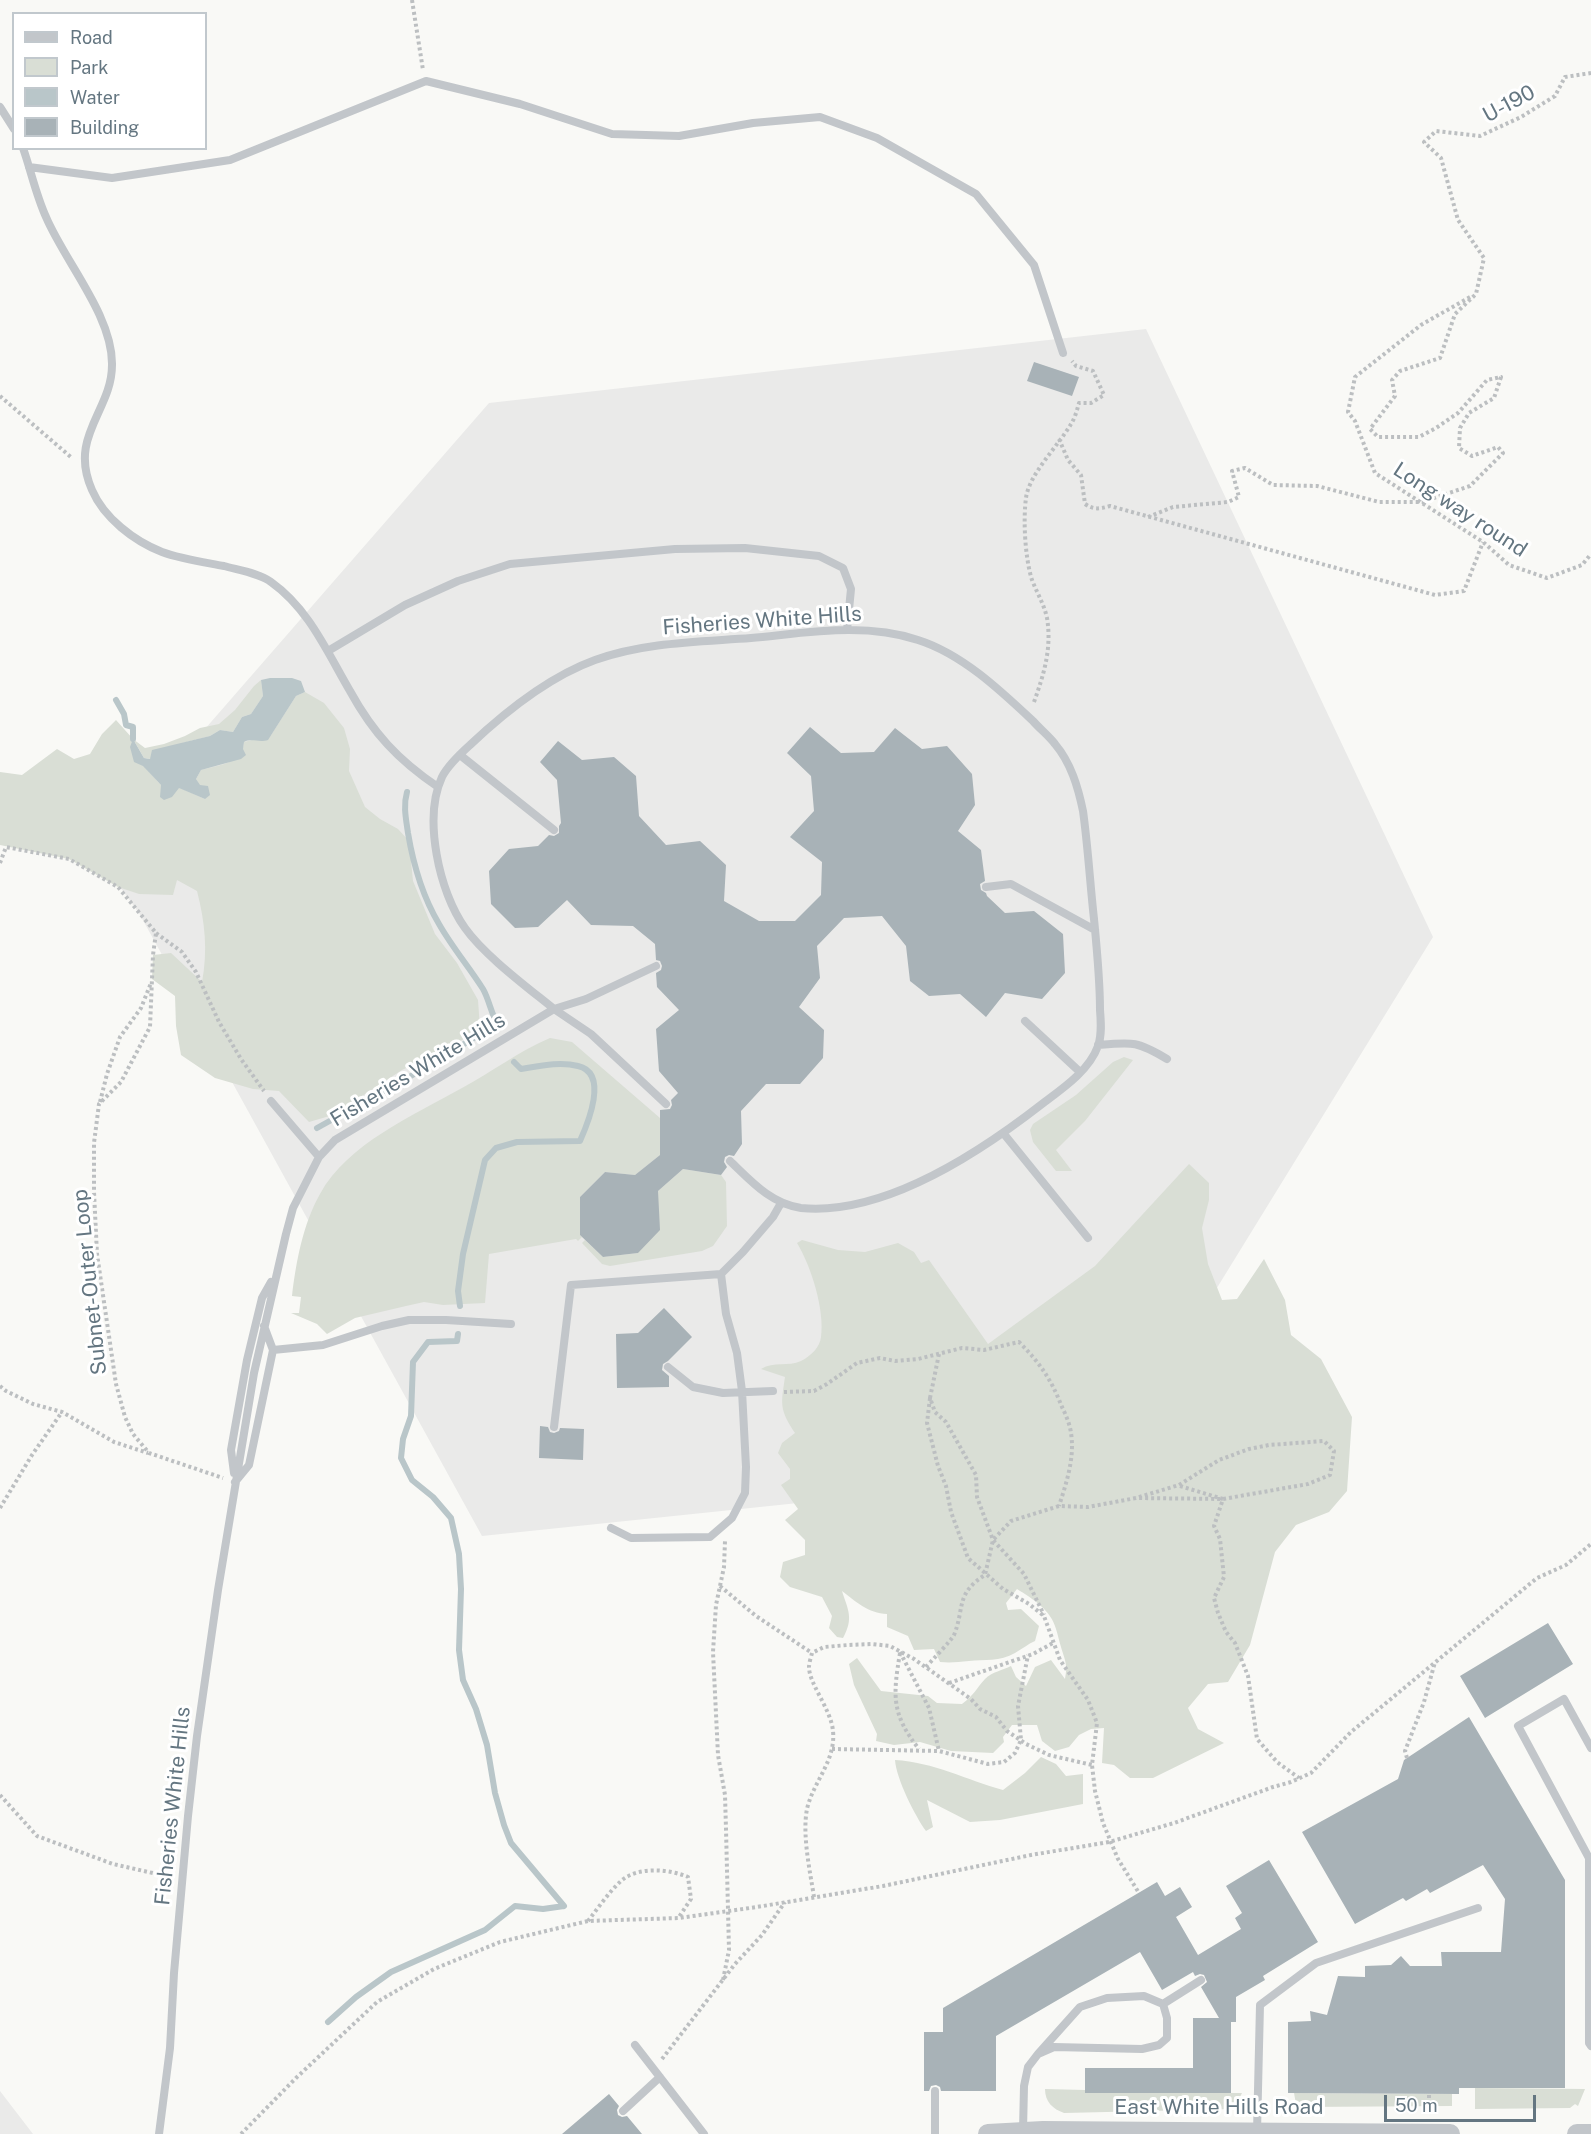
<!DOCTYPE html>
<style>
body{margin:0}
#map{position:relative;width:1591px;height:2134px;overflow:hidden;background:#f9f9f6;font-family:"Public Sans",sans-serif}
canvas{display:block}
.legend{position:absolute;left:12px;top:12px;width:195px;height:138px;box-sizing:border-box;background:#fff;border:2px solid #c1c8cd;margin:0;padding:8px 10px;list-style:none;font-size:18px;color:#647681}
.legend li{display:flex;align-items:center;gap:12px;height:30px}
.legend b{width:30px;border:2px solid #c1c8cd}
.scale{position:absolute;left:1384px;top:2095px;width:152px;height:27px;box-sizing:border-box;border:3px solid #647681;border-top:0;padding-left:8px;font-size:18px;line-height:21px;white-space:nowrap;color:#647681;-webkit-text-stroke:4px #fff;paint-order:stroke}
</style>
<div id="map">
<canvas width="1591" height="2134"></canvas>
<ul class="legend">
<li><b style="height:8px;background:#c2c6ca"></b>Road</li>
<li><b style="height:16px;background:#d9ded5"></b>Park</li>
<li><b style="height:16px;background:#b9c6c9"></b>Water</li>
<li><b style="height:16px;background:#a8b2b7"></b>Building</li>
</ul>
<div class="scale">50 m</div>
</div>
<script>
const context = document.querySelector('canvas').getContext('2d');
context.lineJoin = 'round';
function paint(path, color) {
  context.fillStyle = color;
  context.fill(path, 'evenodd');
}
function stroke(path, color, width, dash) {
  context.strokeStyle = color;
  context.lineWidth = width;
  context.lineCap = dash ? 'butt' : 'round';
  context.setLineDash(dash || []);
  context.stroke(path);
}
function label(font, color, halo, rows, align = 'center') {
  context.font = font + ' "Public Sans",sans-serif';
  context.lineWidth = 6;
  context.setLineDash([]);
  context.textBaseline = 'middle';
  context.strokeStyle = halo;
  context.fillStyle = color;
  for (const [text, x, y, turn = 0] of rows) {
    context.save();
    context.translate(x, y);
    context.rotate((+turn || 0) * Math.PI / 180);
    context.textAlign = isNaN(turn) ? turn : align;
    if (halo) context.strokeText(text, 0, 0);
    context.fillText(text, 0, 0);
    context.restore();
  }
}
paint(new Path2D(`
 M1146,329L1433,937L1175,1356L827,1500L482,1536L139,913L96,854L489,403Z
 M0,2091L33,2134H0Z`), '#eaeae9');
paint(new Path2D(`
 M261,680L263,696L251,714L242,717L233,732L220,730L210,736L183,743L150,759L144,758L133,739L143,765L161,785V793L178,787L205,799L196,779L201,770C218,765 242,764 244,742L271,735L296,696L305,692L324,703L344,728L350,749L349,771L365,807L380,819L398,829L409,841L413,881L435,934L457,963L478,1000L480,1028L456,1044L402,1070L333,1115L309,1122L279,1091L253,1089L215,1078L181,1055L176,1026L175,996L152,979L153,955L171,953L202,982C208,951 205,922 197,891L177,880L173,895L139,894L118,887L69,859L0,845V772L22,775L57,749L74,759L90,754L102,734L116,720L133,739L145,748L164,744L185,736L200,728L219,724L235,710L254,686Z
 M550,1038L572,1042L660,1118V1155L635,1175L605,1172L580,1197V1235L582,1237L578,1241L576,1239L489,1254L485,1303L443,1305L424,1302L406,1306L355,1318L327,1334L317,1324L291,1313H299L301,1297L292,1296C296,1262 303,1224 320,1194C347,1144 414,1115 462,1088C492,1072 519,1051 550,1038Z
 M1124,1057L1133,1060L1085,1121L1056,1150L1072,1171H1056L1033,1142L1030,1130L1033,1124L1076,1095L1113,1062Z
 M1189,1164L1209,1183V1200L1202,1228L1208,1264L1222,1300L1237,1299L1264,1259L1285,1300L1291,1335L1321,1359L1352,1417L1347,1491L1329,1512L1296,1525L1275,1552L1250,1645L1228,1682L1208,1684L1188,1708L1198,1729L1224,1743L1153,1778H1130L1114,1765L1102,1763L1104,1728L1091,1729L1079,1735L1069,1747L1055,1751L1042,1741L1037,1725H1012L1003,1737L1004,1742L993,1753L951,1751L920,1742L894,1745L876,1741L877,1734L854,1685L849,1664L857,1658L881,1691L928,1696L937,1703L962,1704C974,1695 976,1689 985,1679C992,1672 1003,1670 1011,1666L1016,1677L1026,1686L1035,1667L1051,1660L1065,1679C1068,1664 1065,1661 1061,1647C1059,1641 1058,1635 1056,1629C1051,1610 1033,1599 1017,1589L1006,1603L1008,1610L1021,1609L1039,1626L1035,1641C1028,1644 1022,1649 1015,1653C1000,1662 984,1659 969,1661C958,1662 951,1663 940,1662L934,1649L914,1650L908,1636L887,1627V1614C868,1613 856,1602 842,1591C848,1610 854,1618 843,1638L837,1637L829,1628L832,1616L822,1597L790,1587L780,1577L783,1562L805,1555V1540L785,1520L798,1509L781,1485L790,1479V1469L778,1453L782,1443L795,1433C779,1409 781,1404 785,1377L761,1369C774,1361 788,1367 801,1361C811,1356 820,1347 821,1337C825,1310 811,1266 797,1243L802,1240L838,1250L865,1252L898,1243L914,1252L921,1263L929,1260L988,1344L1095,1266Z
 M683,1169L721,1175L726,1182L727,1226L713,1246L702,1251L610,1266L602,1264L582,1243L585,1240L603,1257L638,1253L658,1191Z
 M1041,1757L1056,1764L1066,1776L1083,1774V1804L1000,1820L970,1822L927,1800L933,1827L926,1831C915,1816 896,1778 895,1760C933,1762 967,1780 1003,1790L1025,1773Z
 M1475,2088L1585,2089L1578,2106L1575,2104L1570,2108L1475,2109Z
 M1045,2089L1085,2090L1086,2093H1242L1234,2109L1064,2113C1053,2109 1045,2102 1045,2089Z
 M1294,2093L1452,2094V2106L1302,2107L1296,2104Z`), '#d9ded5');
paint(new Path2D(`
 M270,678H292L301,681L305,692L296,696L268,740C259,743 252,738 244,742L243,749L246,755L241,759L201,770L196,779L200,785L208,786L210,795L205,799L179,788L172,797L164,800L160,797L161,785L143,766L134,762L130,747L133,739L144,758L150,759L152,750L210,736L220,730L233,732L242,717L251,714L263,696L261,680Z`), '#b9c6c9');
stroke(new Path2D(`
 M116,700L124,714L126,725L133,727V739
 M407,792C403,806 406,819 408,833C413,863 423,897 439,924C452,947 469,967 483,989C490,1001 492,1019 500,1027
 M317,1128L418,1072L487,1030L495,1022
 M460,1306L458,1291L463,1254L485,1160L496,1148L517,1142L580,1141C588,1123 609,1073 578,1066C560,1061 539,1066 521,1069L514,1062
 M458,1334L457,1341L428,1342L413,1362L411,1416L403,1439L401,1458L412,1480L433,1497L451,1518L459,1554L461,1589L459,1650L463,1680L476,1709L487,1745L495,1793L504,1825L511,1843L564,1906
 M328,2022L356,1997L391,1972L485,1930L515,1906L543,1909L564,1906`), '#b9c6c9', 6);
paint(new Path2D(`
 M1034,362L1079,377L1072,396L1027,381Z
 M810,727L841,753L874,752L895,728L922,749L947,746L972,774L975,805L958,831L981,850L985,881L980,884L981,890L986,893L987,896L1005,913L1034,911L1063,934L1065,973L1042,999L1005,993L986,1017L960,994L929,996L910,981L906,946L882,916L844,918L817,946L820,978L799,1007L824,1030L823,1058L800,1084H766L741,1111L742,1144L734,1156L729,1155L725,1157L724,1162L727,1167L721,1175L683,1169L658,1191L660,1230L638,1253L603,1257L580,1235V1197L605,1172L635,1175L660,1155V1110L670,1109L672,1105L671,1100L678,1093L659,1071L656,1029L679,1010L657,987L656,973L661,970L662,966L660,961L656,960L655,944L633,926L591,925L567,900L538,927L515,928L491,904L489,871L509,849L538,846L549,835L554,836L559,833V826L561,823L557,780L540,762L558,741L582,760L614,757L636,776L639,816L666,845L700,841L726,865L724,901L759,921H795L821,895L822,862L790,837L814,811L811,776L787,753Z
 M664,1308L692,1337L668,1361L663,1364L662,1370L669,1376V1387L617,1388L616,1334L638,1333Z
 M540,1426L548,1427L550,1432L554,1433L559,1431L560,1428L584,1429L583,1460L539,1458Z
 M1548,1623L1573,1664L1485,1718L1460,1676Z
 M1469,1717L1565,1880V2088H1459V2094L1288,2093V2022L1311,2021L1310,2011L1327,2015L1338,1976L1365,1977V1966L1391,1965L1401,1956L1410,1966H1442L1441,1952H1501L1505,1899L1483,1865L1430,1893L1427,1889L1406,1901L1403,1898L1355,1924L1302,1832L1398,1779L1404,1760Z
 M1269,1860L1318,1942L1263,1976L1265,1980L1236,1997V2022H1231V2093H1085V2068H1193V2018H1219L1201,1987L1207,1982L1204,1975L1200,1974L1195,1976L1193,1972L1162,1990L1140,1952L996,2036V2091H941L940,2087L936,2085L931,2086L929,2091H924V2032H943V2008L1157,1882L1165,1896L1180,1887L1192,1907L1176,1917L1198,1955L1241,1929L1235,1918L1242,1913L1226,1886Z
 M609,2094L619,2106L617,2110L618,2115L622,2117L627,2116L642,2134H562Z`), '#a8b2b7');
stroke(new Path2D(`
 M412,0L423,70
 M1470,297L1421,325L1355,377L1348,412L1355,421L1375,473L1483,542L1509,565L1547,578L1582,565L1591,554
 M0,396L72,458
 M1059,439L1068,460L1081,475L1085,504C1094,510 1099,509 1110,506L1435,595L1464,591L1483,542
 M1148,517L1173,507L1228,502L1239,497L1232,471L1245,468L1273,485L1317,486L1379,502H1422L1470,486L1503,453L1498,447L1472,456L1459,448L1460,428L1469,413L1494,398L1501,377L1487,380L1458,413L1436,428L1419,437H1378L1370,429L1395,396L1392,380L1400,371L1440,358L1455,314L1476,294L1484,258L1458,220L1441,158L1424,142L1436,131L1480,136L1521,117L1555,96L1565,77L1591,73
 M1034,702C1044,674 1052,648 1047,618C1044,604 1037,593 1032,580C1025,558 1023,520 1026,498C1029,474 1059,445 1071,424C1075,418 1077,410 1079,403H1091L1104,395L1093,371L1076,366L1072,361
 M0,863L6,847L69,859L118,887L156,933L153,955L150,1027L121,1082L99,1104L94,1143V1192L97,1254L116,1384L125,1417L133,1434L149,1453L223,1478
 M156,933L182,952L196,972L219,1022L241,1059L264,1091
 M100,1102L107,1074L120,1037L141,1008L151,983
 M939,1354L930,1398L935,1412L946,1422L976,1475L977,1497L993,1540L1024,1574L1044,1615
 M0,1386L6,1391L33,1404L62,1412L114,1442L148,1453
 M784,1392L814,1391L827,1384L857,1363L880,1358L895,1361L918,1359L962,1348L984,1350L1019,1342C1040,1363 1051,1379 1062,1407C1066,1415 1070,1425 1071,1433C1075,1458 1066,1484 1059,1506
 M930,1398L927,1423L938,1466L946,1486L951,1512L968,1558L1003,1589L1029,1604L1044,1616L1060,1660L1088,1700L1097,1723L1092,1765L1095,1791L1103,1823L1118,1859L1139,1893
 M1180,1486L1223,1499L1214,1526L1220,1539L1224,1577L1214,1598L1218,1613L1226,1632L1235,1643L1248,1676L1257,1739L1277,1762L1299,1778
 M0,1508L32,1455L62,1412
 M720,1586L756,1616L812,1653
 M900,1652L929,1708L939,1751
 M900,1653C893,1695 891,1714 919,1749
 M926,1667C932,1660 951,1641 954,1635C965,1608 955,1594 985,1575L993,1540L1011,1521L1059,1506L1088,1507L1136,1498L1179,1485L1219,1460L1249,1449L1269,1445L1324,1441L1334,1451L1330,1475L1308,1484L1223,1499L1136,1498
 M949,1683L1033,1654L1053,1643
 M832,1749L939,1751L988,1764L1004,1762L1015,1753L1021,1740L1018,1706L1028,1655
 M1407,1758L1405,1751L1424,1702L1435,1662
 M0,1795L37,1836L113,1864L170,1877
 M814,1897C810,1871 802,1835 807,1809C813,1782 836,1761 833,1731C831,1709 809,1684 809,1667C809,1663 811,1657 812,1653L824,1647L848,1645L872,1644L890,1646L914,1659L971,1699L980,1709L996,1717L1007,1731L1026,1744L1049,1755L1092,1765
 M588,1921C598,1908 609,1892 621,1881C638,1866 669,1869 688,1877L691,1899L679,1917
 M723,1980L729,1950L726,1829L725,1795L718,1755L713,1652L716,1605L724,1567L725,1541
 M662,2059L735,1964L762,1935L785,1902
 M1429,2110V2094
 M241,2134L296,2078L377,2002L434,1969L500,1942L588,1921L679,1918L757,1907L883,1886L1031,1855L1109,1842L1174,1823L1273,1787L1291,1782L1311,1773L1351,1732L1537,1578L1566,1565L1591,1544`), '#bcbfc1', 4, [3, 3]);
stroke(new Path2D(`
 M0,107L14,129
 M23,148C31,171 36,195 46,217C65,262 113,316 112,365C112,411 68,436 92,490C104,518 134,541 162,552C181,559 203,562 224,566C238,570 259,573 271,582C309,609 327,652 350,691C373,733 398,760 438,787
 M29,167L112,178L230,160L426,81L520,104L612,134L679,136L753,123L820,117L877,138L976,194L1034,265L1063,353
 M328,651L405,605L458,581L510,564L675,549L745,548L819,556L843,568L851,589L847,630
 M460,755L554,830
 M986,887L1011,884L1095,930
 M656,966L586,999L554,1009C527,987 484,955 465,928C439,892 423,818 442,777C448,765 460,754 470,745C506,711 548,677 595,660C645,642 699,642 751,638C806,633 864,622 918,640C962,654 1000,690 1033,721C1040,729 1049,736 1055,744C1071,763 1078,787 1083,811C1088,847 1090,883 1094,919C1097,950 1100,980 1100,1010C1101,1022 1102,1035 1098,1046C1089,1071 1062,1089 1042,1104C979,1153 884,1216 801,1208C771,1204 751,1181 730,1161
 M1025,1021L1080,1072
 M1098,1045C1133,1042 1137,1041 1167,1059
 M271,1101L319,1157
 M1004,1134L1088,1238
 M273,1350L323,1345L382,1326L409,1320H446L511,1324
 M668,1367L693,1387L723,1393L773,1391
 M554,1427L571,1285L721,1274L743,1252L773,1217L781,1203
 M234,1473L231,1450L247,1360L262,1298L271,1282
 M235,1482L249,1465L273,1350L264,1326
 M611,1528L631,1538L710,1537L732,1518L745,1493L746,1467L742,1391L737,1353L726,1314L721,1274
 M1589,1858L1518,1726L1564,1699L1591,1748
 M1591,1858H1589V2043L1591,2046
 M1163,2004L1201,1980
 M635,2045L704,2134
 M623,2111L660,2077
 M1023,2131L1024,2086L1028,2067L1038,2054L1054,2047L1142,2049L1159,2045L1167,2038V2018L1163,2004L1144,1996L1107,1998L1080,2007L1038,2054
 M1257,2132L1260,2005L1316,1963L1478,1908
 M159,2134L170,2048L174,1973L188,1816L197,1736L218,1590L254,1373L286,1234L293,1208L319,1157L335,1140L554,1009L591,1034L666,1104
 M935,2134V2091`), '#c2c6ca', 8);
stroke(new Path2D(`
 M988,2134L1043,2131L1450,2134
 M1577,2134H1591`), '#c2c6ca', 20);
label('21px', '#647681', '#fff', [
 ["U-190",1509,104,-28],
 ["Long way round",1460,510,33],
 ["Fisheries White Hills",762,621,-4],
 ["Fisheries White Hills",418,1070,-31],
 ["Subnet-Outer Loop",90,1282,-96],
 ["Fisheries White Hills",173,1806,-84],
 ["East White Hills Road",1219,2108]
]);
</script>
